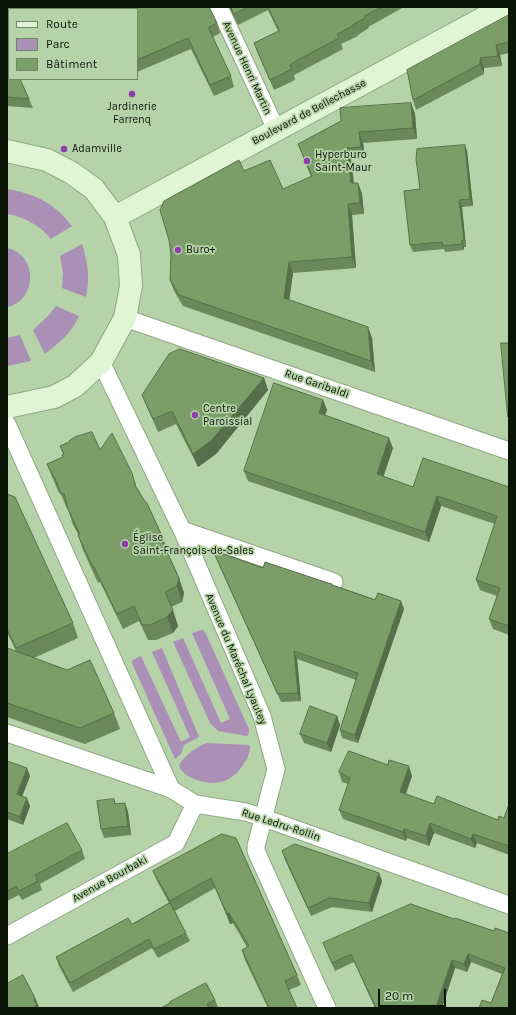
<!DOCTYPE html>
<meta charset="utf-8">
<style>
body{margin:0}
#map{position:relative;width:516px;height:1015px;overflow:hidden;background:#b6d2a8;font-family:Karla,sans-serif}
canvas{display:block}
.frame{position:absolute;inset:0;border:8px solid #0b1506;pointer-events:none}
.legend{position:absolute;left:8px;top:8px;width:130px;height:72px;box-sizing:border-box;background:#b6d2a8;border:1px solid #728667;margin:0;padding:5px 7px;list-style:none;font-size:12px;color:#0b1506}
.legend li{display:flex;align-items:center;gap:8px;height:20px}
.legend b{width:20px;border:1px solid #728667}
.scale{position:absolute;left:378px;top:989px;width:68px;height:18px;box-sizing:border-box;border:2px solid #0b1506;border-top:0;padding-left:5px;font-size:12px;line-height:14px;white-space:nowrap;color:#0b1506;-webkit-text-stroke:3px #b6d2a8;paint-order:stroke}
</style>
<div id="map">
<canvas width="516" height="1015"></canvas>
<div class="frame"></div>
<ul class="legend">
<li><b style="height:5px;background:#dff5d3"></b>Route</li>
<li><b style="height:11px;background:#aa90b6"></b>Parc</li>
<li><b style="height:11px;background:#7b9e69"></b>Bâtiment</li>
</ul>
<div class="scale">20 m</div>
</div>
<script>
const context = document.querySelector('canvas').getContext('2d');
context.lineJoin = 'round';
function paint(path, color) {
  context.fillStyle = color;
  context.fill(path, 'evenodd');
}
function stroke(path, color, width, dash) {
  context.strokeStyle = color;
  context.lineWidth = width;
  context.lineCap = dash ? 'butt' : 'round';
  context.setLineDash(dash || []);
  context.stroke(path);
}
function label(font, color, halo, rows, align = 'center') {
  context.font = font + ' Karla,sans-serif';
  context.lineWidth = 3.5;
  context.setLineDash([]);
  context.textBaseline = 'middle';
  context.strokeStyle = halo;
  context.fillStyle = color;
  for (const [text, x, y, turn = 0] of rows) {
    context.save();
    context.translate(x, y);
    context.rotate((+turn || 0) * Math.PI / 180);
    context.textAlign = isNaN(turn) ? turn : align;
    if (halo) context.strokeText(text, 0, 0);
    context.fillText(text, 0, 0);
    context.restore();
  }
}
paint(new Path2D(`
 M7,189C36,194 54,203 72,226L51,239C39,225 25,217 7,214Z
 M82,244C88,262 90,278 86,297L62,288L63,273L60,256Z
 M7,248C38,254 38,301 7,307Z
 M56,306L79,316C72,332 59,343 45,354L33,330L49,315Z
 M20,335L31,361L7,366V338Z
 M201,630H203L205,632L249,729V733L247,736L218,731L210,723L173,642L183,638L221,723L230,719L192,633Z
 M162,648L199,737L184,745L181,754L175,759L132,663L133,660L141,656L181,742L190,737L152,652Z
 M207,743L249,745L250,747C250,754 247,759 243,765C231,783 215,787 194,779C187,776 181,772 179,765C184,756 197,746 207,743Z`), '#aa90b6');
const street = new Path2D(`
 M219,7L276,129
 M125,318L509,451
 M101,362L182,530L262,716L276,769L256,846V851L327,1008
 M7,424L171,789
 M182,530L334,582
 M7,733L171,789L195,804L246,812L264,818L509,905
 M7,936L176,843L195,804`);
const secondary = new Path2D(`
 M7,151L47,160L72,173L94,189L115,217L129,255L131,286L125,318L101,362L75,386L54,397L7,407
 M115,217L504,7`);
stroke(street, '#8ea982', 19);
stroke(secondary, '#8ea982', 24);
stroke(street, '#fff', 17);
stroke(secondary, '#dff5d3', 22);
paint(new Path2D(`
 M229,7H404L368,27L369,28L358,35V36L341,44L343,49L300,72L294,75L295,80L274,90L258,54L254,43L278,31L268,10L238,25Z
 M137,9L217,23L220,33L213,37L231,76L234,87L214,96L191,49L137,72Z
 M509,15V53L500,55L502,66L484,68V74L416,110L413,100Z
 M7,61L29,99L33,108L7,106Z
 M411,103L415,114L417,139L363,143L365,158L351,159L354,183H358L362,194L364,214L352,215L356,268L293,273L289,300L372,338L375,372L183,306L174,291L170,280L244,171L283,189L311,177L298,144Z
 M465,145L467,151L473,206L462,207L466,247H464V250L445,252L444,249L413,252L410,245L420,189Z
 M264,378L268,390L216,454L198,467L176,424L158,432L147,407L142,395Z
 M323,400L327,410L325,415L393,448L383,476L413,487H509V635L493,629L489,619L497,596L480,590L476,580L495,524L441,506L429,542L248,481L244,471Z
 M60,446L100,450L137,488L162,536L168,551L167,552L179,578L184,593L182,602L171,607L178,626L173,633L156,640H148L139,621L123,629L100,582L98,583L83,550L78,535V534L73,525L68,509H67L61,494L59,493L53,479L47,464L63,457V454Z
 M7,494L73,623L78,638L34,658L114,713L120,729L85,744L7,717V648L16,651L7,632Z
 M213,550L263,568L328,583L332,584L333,585L404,609L358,743L342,738L340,730L356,680L297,659L301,701L281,702L216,558Z
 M337,716L340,725L331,752L304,743L300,734Z
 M7,761L30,776L22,796L30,806L23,825L7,819Z
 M339,772L412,776L406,794L434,804L498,820L504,818L509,804V855L477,843L475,848L434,833L429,846L407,838L406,841L343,819L339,810L348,784L342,782Z
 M114,799L116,804L125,803L128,812L131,835L104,838L101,829Z
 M222,834L297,975L301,985L289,990L297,1008H268L245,960L242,950L247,947L233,923L230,924L215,888L175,911L190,941L158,958L152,948L73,992L59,966L56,957L132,924L169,903L157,881L153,871Z
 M82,850L85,859L40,884L42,890L22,900L19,895L7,901V854Z
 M282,851L379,873L382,881L372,912L332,907L311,916L285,860Z
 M454,919L494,931L509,933V1008L491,1003L502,974L471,962L467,972L455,968L442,1008H375L354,962L335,971L323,943Z
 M35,998L39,1007L38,1008H7Z
 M215,1000L218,1007L217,1008H161Z`), '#6a885a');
paint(new Path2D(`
 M496,45L500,55L502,66L498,56Z
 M480,58L484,68V74L480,64Z
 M411,103L415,114L417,139L413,128Z
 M359,132L363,143L365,158L361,147Z
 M465,145L467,151L473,206L470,199Z
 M347,148L351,159L355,194L351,183Z
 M358,183L362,194L364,214L360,203Z
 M459,200L462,207L466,247L464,240Z
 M348,204L352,215L356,268L352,257Z
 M462,240L464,247V250L462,244Z
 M289,262L293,273L288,309L284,298Z
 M368,327L372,338L375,372L371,361Z
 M264,378L268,390L216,454L198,467L193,454Z
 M323,400L327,410L322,423L319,413Z
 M389,438L393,448L381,484L377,474Z
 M437,496L441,506L429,542L425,532Z
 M179,578L184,593L182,602L177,586Z
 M401,601L404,609L358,743L355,735Z
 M173,610L178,626L173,633L167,617Z
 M294,651L297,659L301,701L298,693Z
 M337,716L340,725L331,752L327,743Z
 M409,766L412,776L403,801L400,792Z
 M27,768L30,776L20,802L17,794Z
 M27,798L30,806L23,825L20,817Z
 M125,803L128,812L131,835L128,826Z
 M430,823L434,833L429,846L426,836Z
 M404,829L407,838L406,841L403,832Z
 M473,834L477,843L475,848L471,839Z
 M379,873L382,881L372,912L369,903Z
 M229,913L233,923L230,924L227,914Z
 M468,954L471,962L467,972L464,964Z
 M452,960L455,968L442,1008H438L437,1004Z
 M35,998L39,1007L38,1008L34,1000Z`), '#566f4a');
const building = new Path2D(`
 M118,7H209L217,23L209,27V29L231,76L210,85L188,38L137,60V9H113Z
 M231,7H249L234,14Z
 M268,7H382L364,16L365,18L354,24V25L337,34L339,38L296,61L290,65L292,69L270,80L254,43L279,31Z
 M509,15V42L496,45L498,56L480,58V64L413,100L407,70Z
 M9,60V79H20L29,99L7,97V61Z
 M411,103L413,128L359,132L361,147L347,148L351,183H358L360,203L348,204L352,257L289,262L284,298L368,327L371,361L179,295L170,280L171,254L169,240L160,210L164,201L239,160L244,171L270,160L283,189L312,176L298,144L341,121L340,108Z
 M465,145L470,199L459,200L464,240H462V244L443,246L442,242L410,245L404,191L420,189L416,159L417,149Z
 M501,343H509V418L508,417Z
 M180,349L264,378L211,441L193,454L172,411L153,419L142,395L169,354Z
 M274,383L323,400L319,413L389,438L377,474L413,487L423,458L509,487V626L489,619L500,588L476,580L497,516L437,496L425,532L244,471Z
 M92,432L100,450L112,433L132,473L136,487L146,503H147L162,536L160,537L179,578L177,586L165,592L173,610L167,617L150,625H142L134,606L117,614L94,567H93L78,535L80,534L68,509L64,493L61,494L55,478H54L47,464L63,457L62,455L64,454L60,446L69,442L70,440L75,437Z
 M7,494L15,497L73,623L16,648L7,629Z
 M213,550L263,568L265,562L328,583L332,584V585L375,600L378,593L401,601L355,735L340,730L358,673L294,651L298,693L278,694Z
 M7,648L67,670L90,660L114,713L80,728L7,703Z
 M310,706L337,716L327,743L300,734Z
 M349,751L388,765L389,760L409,766L400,792L434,804L437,796L498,820L499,816L504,818L509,804V846L473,834L471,839L430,823L426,836L404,829L403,832L339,810L350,778L339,772Z
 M7,761L27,768L17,794L27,798L20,817L7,812Z
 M114,799L115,804L125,803L128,826L101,829L97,801Z
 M67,823L82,850L35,875L38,881L19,891L16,886L7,891V854Z
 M222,834L236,838L297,975L285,981L297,1008H269L242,950L249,946L229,913L227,914L211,878L170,901L153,871Z
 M295,844L379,873L369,903L329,898L308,908L282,851Z
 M170,903L186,933L154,949L149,939L70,983L56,957L128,918L132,924Z
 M411,904L454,919L455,918L494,931L495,928L509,933V1008H479L482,1000L491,1003L505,968L468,954L464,964L452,960L437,1004L439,1008H376L351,954L332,963L323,943Z
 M23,975L35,998L34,1000L37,1005L32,1008H7V984Z
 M206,983L215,1000L207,1004L209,1008H161L170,1003V1002Z`);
paint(building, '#7b9e69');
stroke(building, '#566f4a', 1);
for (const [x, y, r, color] of [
 [132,94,4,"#8f3ead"],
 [64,149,4,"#8f3ead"],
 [307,161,4,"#8f3ead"],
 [178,250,4,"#8f3ead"],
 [195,415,4,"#8f3ead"],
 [125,544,4,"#8f3ead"]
]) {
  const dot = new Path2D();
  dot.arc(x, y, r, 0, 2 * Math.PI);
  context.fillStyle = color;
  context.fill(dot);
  stroke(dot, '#b6d2a8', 1.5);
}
label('11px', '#0b1506', '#b6d2a8', [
 ["Avenue Henri Martin",247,68,65],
 ["Boulevard de Bellechasse",309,112,-28],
 ["Rue Garibaldi",317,384,19],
 ["Avenue du Maréchal Lyautey",236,659,67],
 ["Rue Ledru-Rollin",281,825,18],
 ["Avenue Bourbaki",110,879,-29]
]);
label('11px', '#0b1506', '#b6d2a8', [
 ["Jardinerie",132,107,"center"],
 ["Farrenq",132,120,"center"],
 ["Adamville",72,149],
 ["Hyperburo",315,155],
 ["Saint-Maur",315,168],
 ["Buro+",186,250],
 ["Centre",203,409],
 ["Paroissial",203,422],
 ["Église",133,538],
 ["Saint-François-de-Sales",133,551]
], 'left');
</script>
